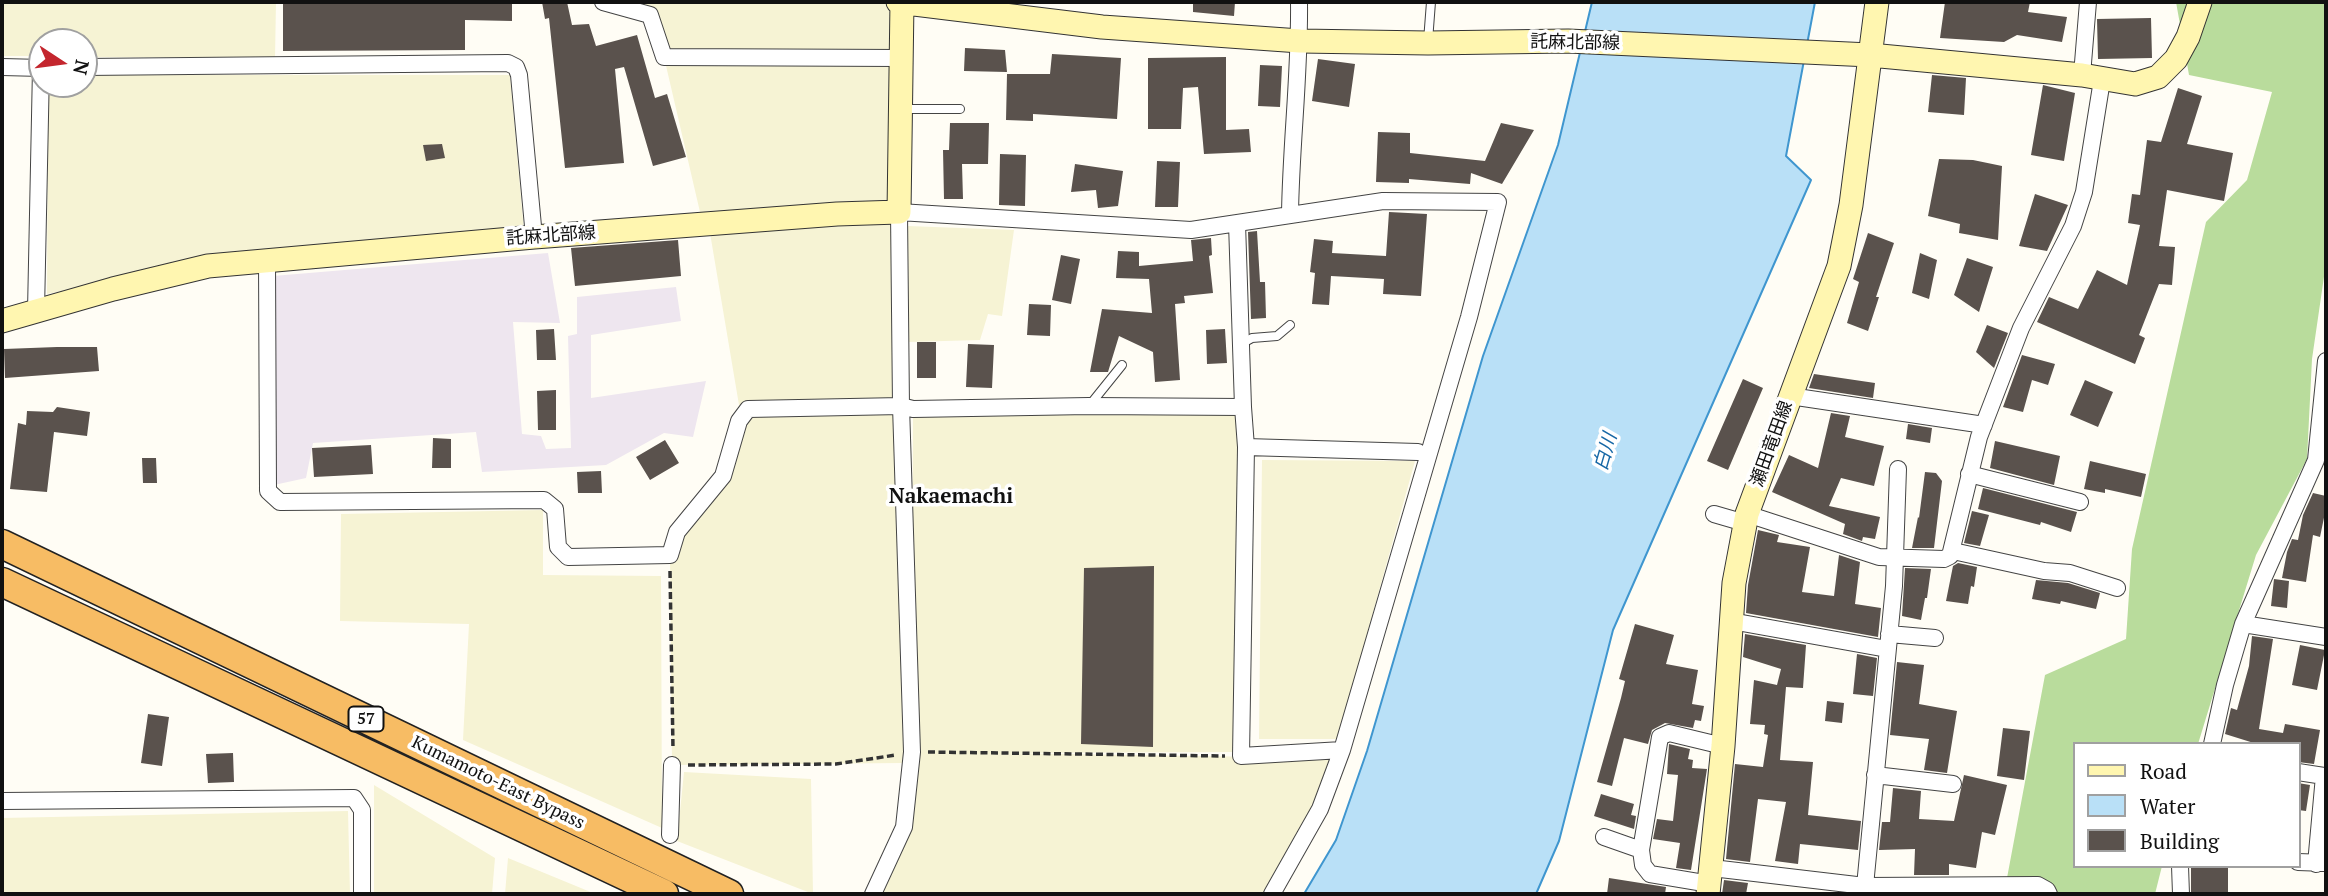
<!DOCTYPE html>
<meta charset="utf-8">
<style>
body{margin:0}
#map{position:relative;width:2328px;height:896px;overflow:hidden;background:#fffdf5;font-family:"PT Serif",serif}
canvas{display:block}
.frame{position:absolute;inset:0;border:4px solid #111;pointer-events:none}
.legend{position:absolute;left:2073px;top:742px;width:228px;height:126px;box-sizing:border-box;background:#fff;border:2px solid #a0a0a0;margin:0;padding:9px 12px;list-style:none;font-size:21px;color:#111}
.legend li{display:flex;align-items:center;gap:14px;height:35px}
.legend b{width:35px;border:2px solid #a0a0a0}
.north{position:absolute;left:28px;top:28px;width:70px;height:70px;box-sizing:border-box;background:#fff;border:2px solid #a0a0a0;border-radius:50%;rotate:103deg;font-size:19px;font-weight:700;line-height:28px;text-align:center;color:#111}
.north::after{content:'';display:block;margin:auto;width:24px;height:32px;background:#c4262e;clip-path:polygon(50% 0,100% 100%,50% 72%,0 100%)}
</style>
<div id="map">
<canvas width="2328" height="896"></canvas>
<div class="frame"></div>
<ul class="legend">
<li><b style="height:9px;background:#fff6b0"></b>Road</li>
<li><b style="height:19px;background:#b9e0f7"></b>Water</li>
<li><b style="height:19px;background:#5a524d"></b>Building</li>
</ul>
<div class="north">N</div>
</div>
<script>
const context = document.querySelector('canvas').getContext('2d');
context.lineJoin = 'round';
function paint(path, color) {
  context.fillStyle = color;
  context.fill(path, 'evenodd');
}
function stroke(path, color, width, dash) {
  context.strokeStyle = color;
  context.lineWidth = width;
  context.lineCap = dash ? 'butt' : 'round';
  context.setLineDash(dash || []);
  context.stroke(path);
}
function label(font, color, halo, rows, align = 'center') {
  context.font = font + ' "PT Serif","Noto Sans JP",serif';
  context.lineWidth = 7;
  context.setLineDash([]);
  context.textBaseline = 'middle';
  context.strokeStyle = halo;
  context.fillStyle = color;
  for (const [text, x, y, turn = 0] of rows) {
    context.save();
    context.translate(x, y);
    context.rotate((+turn || 0) * Math.PI / 180);
    context.textAlign = isNaN(turn) ? turn : align;
    if (halo) context.strokeText(text, 0, 0);
    context.fillText(text, 0, 0);
    context.restore();
  }
}
paint(new Path2D(`
 M548,253L560,323L513,322L522,434L541,436L546,449L571,448L568,336L577,334V297L676,287L681,321L591,335V398L706,381L693,437L664,433L606,465L482,472L476,432L313,443L306,478L274,485L273,276Z`), '#eee6ef');
paint(new Path2D(`
 M2,2H276L275,58L84,57V42H42V56H2Z
 M603,2H902L899,212L703,225L664,57L650,15Z
 M84,75H510L524,231L251,253L47,294L48,84H84Z
 M894,218V402L739,405L710,233Z
 M908,226L1014,230L1002,316L988,314L980,340L909,342Z
 M901,407L904,763L672,765L670,555L723,476L748,409Z
 M913,409L1243,410L1242,752L1000,753L1331,758L1320,809L1273,894H879L904,827L912,752Z
 M1262,460L1415,461L1338,739H1259Z
 M543,510V575L661,576L662,828L463,740L469,624L340,621L341,514Z
 M684,772L811,779L813,894L677,841Z
 M374,785L495,858L492,894H374Z
 M348,811L350,894H2V818Z
 M508,858L593,893L596,894H505Z`), '#f6f3d4');
paint(new Path2D(`
 M2176,2H2326V263L2312,359L2307,459L2256,555L2198,744H2074V866H2162L2155,894H2004L2045,675L2126,639L2132,549L2206,222L2247,180L2272,92L2189,75Z`), '#b9dc9c');
const water = new Path2D(`
 M1592,2H1815L1786,156L1811,180L1613,630L1559,841L1536,894H1304L1336,840L1367,751L1483,356L1558,145Z`);
paint(water, '#b9e0f7');
stroke(water, '#3f96cf', 2);
paint(new Path2D(`
 M283,2H512V21L465,20V50L283,51Z
 M542,2H567L572,25L589,24L596,46L637,35L655,98L667,94L686,157L653,166L624,67L615,69L624,163L565,168L549,18L545,19Z
 M1193,2H1235L1234,16L1193,12Z
 M1945,2H2030L2028,12L2067,17L2062,42L2017,35L2004,42L1940,38Z
 M2151,18L2152,58L2098,59L2097,19Z
 M965,48L1005,50L1007,72L964,71Z
 M1052,54L1121,58L1117,119L1033,114V121L1006,120L1007,74H1050Z
 M1226,57V130L1249,129L1251,152L1204,154L1198,87L1183,88L1181,129H1148V58Z
 M1318,59L1355,64L1349,107L1312,101Z
 M1260,65L1282,66L1280,107L1258,106Z
 M1932,75L1966,78L1964,115L1928,112Z
 M2043,85L2075,93L2064,161L2031,155Z
 M2178,88L2202,96L2187,144L2233,153L2224,201L2167,190L2159,246L2175,247L2172,285L2159,284L2139,335L2145,338L2135,364L2037,322L2049,297L2078,309L2097,270L2127,285L2140,225L2128,223L2132,194L2140,195L2147,140L2161,142Z
 M950,123H989L988,164H962L963,199H944L943,150H949Z
 M1501,123L1534,130L1502,184L1471,173L1470,184L1409,179V183L1376,182L1378,132L1410,133V153L1485,161Z
 M442,144L445,158L426,161L423,145Z
 M1000,154L1026,155L1025,206L999,205Z
 M1939,159L1973,160L2002,166L1998,240L1959,233L1960,224L1928,216Z
 M1157,161L1180,162L1178,207H1155Z
 M1075,164L1123,171L1118,206L1098,208L1096,190L1071,192Z
 M2035,194L2068,205L2047,251L2019,246Z
 M1389,212L1427,214L1421,296L1383,294L1384,279L1331,276L1329,305L1312,304L1315,273L1310,272L1314,239L1333,241L1332,253L1386,256Z
 M1257,231L1260,282H1265L1266,318L1251,319L1248,232Z
 M1868,233L1894,243L1876,297H1879L1868,331L1847,323L1859,282L1853,279Z
 M1211,238L1212,255L1209,256L1213,293L1184,296L1185,303L1175,304L1180,380L1155,382L1153,352L1119,336L1108,372H1090L1102,309L1152,313L1149,279L1116,278L1118,251L1139,252V266L1193,261L1191,240Z
 M678,240L681,276L575,286L571,248Z
 M1920,253L1937,260L1929,299L1912,293Z
 M1061,255L1080,259L1071,304L1052,300Z
 M1967,258L1993,267L1979,312L1954,295Z
 M1029,304L1051,305L1050,336L1027,335Z
 M1987,325L2008,333L1994,368L1976,352Z
 M554,329L556,360H537L536,330Z
 M1225,329L1227,363L1207,364L1206,330Z
 M917,342H936V378H917Z
 M968,344L994,345L992,388L966,387Z
 M57,347H97L99,371L5,378L4,349Z
 M2022,355L2055,364L2048,385L2032,380L2023,412L2003,407Z
 M1814,374L1875,383L1873,398L1809,388Z
 M1743,379L1763,388L1728,470L1707,461Z
 M2085,380L2113,392L2098,427L2070,415Z
 M556,390V430H538L537,391Z
 M57,407L90,412L87,436L54,432L47,492L10,489L18,423L26,425L27,411L53,412Z
 M1831,413L1850,416L1845,437L1884,446L1874,486L1841,478L1829,506L1880,517L1875,539L1863,537L1862,541L1843,534L1845,524L1772,492L1789,455L1818,468Z
 M1908,424L1932,428L1930,443L1906,439Z
 M433,438L451,439V468H432Z
 M665,440L679,463L650,480L636,457Z
 M1995,441L2060,456L2054,485L1990,468Z
 M371,445L373,474L314,477L312,448Z
 M142,458H156L157,483H143Z
 M2090,461L2146,474L2141,497L2105,489V493L2084,489Z
 M601,471L602,493H578L577,472Z
 M1925,472L1936,473L1942,481L1934,548H1912L1918,517L1919,518Z
 M1983,488L2077,512L2071,532L2041,522L2040,525L1978,509Z
 M2313,493L2326,496V508L2320,537L2313,535L2306,582L2282,578L2287,552L2292,539L2298,540L2303,515Z
 M1972,511L1989,515L1980,546L1964,543Z
 M1758,530L1779,535L1777,542L1810,547L1802,592L1834,596L1839,555L1860,562L1855,604L1881,608L1878,637L1746,613L1748,585Z
 M1958,563L1977,567L1974,587L1971,586L1968,604L1946,601L1953,566Z
 M1154,566L1153,747L1081,744L1084,568Z
 M1905,568L1931,569L1927,598H1925L1921,620L1902,616Z
 M2274,579L2289,581L2287,608L2271,606Z
 M2036,580L2068,583L2100,593L2096,609L2061,601L2060,604L2032,599Z
 M1635,624L1674,635L1666,664L1698,670L1692,704L1704,706L1701,721L1695,720L1693,728L1665,723L1652,730L1648,744L1624,738L1612,786L1597,782L1621,698L1625,681L1619,679Z
 M1745,634L1806,645L1803,688L1786,687L1780,760L1813,762L1808,815L1861,821L1858,850L1800,844L1798,864L1775,861L1786,802L1758,799L1750,862L1726,859L1735,764L1763,767L1768,735L1764,734L1765,725L1750,724L1754,680L1777,685L1781,669L1743,657Z
 M2252,636L2273,639L2259,729L2283,733L2285,724L2320,730L2314,764L2298,762V744H2257L2225,734L2231,708L2237,710L2249,666Z
 M2300,645L2325,650L2317,690L2292,685Z
 M1857,654L1877,658L1873,696L1853,694Z
 M1897,662L1924,665L1919,704L1957,711L1947,773L1924,770L1929,739L1890,735Z
 M1827,701L1844,703L1842,723L1825,721Z
 M148,714L169,717L162,766L141,763Z
 M2003,728L2030,731L2024,780L1997,776Z
 M1669,744L1690,749L1688,759L1693,760L1692,768L1707,769L1691,870L1676,868L1680,843L1653,839L1657,819L1673,821L1678,775L1667,774Z
 M233,753L234,782L208,783L206,754Z
 M1964,775L2007,785L1995,835L1982,832L1976,868L1949,864V875H1914L1915,849L1879,850L1882,822H1890L1893,788L1921,791L1919,819L1954,821Z
 M2298,783L2310,785L2306,811L2298,810Z
 M1601,794L1634,804L1631,815L1636,816L1634,829L1594,816Z
 M2191,866H2228V894H2191Z
 M1609,878L1666,887L1665,894H1607Z
 M1724,880L1748,883L1746,894H1722Z`), '#5a524d');
const service = new Path2D(`
 M1428,41L1431,2
 M902,109H960
 M1241,344L1252,338L1277,336L1290,325
 M1089,406L1122,365`);
const minor = new Path2D(`
 M603,2L650,15L664,57L900,58
 M2,67L42,68
 M84,67L508,63L516,67L519,75L534,237
 M2082,75L2088,2
 M1290,214C1291,143 1300,73 1299,2
 M1237,223L1243,407L1246,447L1241,756L1342,750L1320,809L1272,894
 M267,260L268,491L280,502L544,500L555,509L558,547L568,557L670,555L677,532L723,476L739,421L748,409L901,406L913,409L1089,406L1243,407
 M36,311L41,68
 M1790,396L1984,425
 M1246,447L1418,452
 M1969,474L2080,502
 M1714,514L1745,523
 M1747,514L1879,557L1944,559L1950,556L1979,437L2021,328L2073,226L2084,192L2102,80
 M1953,551L2044,571L2070,573L2117,588
 M1731,621L1887,649
 M2243,624L2326,637
 M1889,634L1935,638
 M2212,744L2225,685L2243,624L2316,460L2326,361
 M2298,772L2324,776L2316,864
 M1875,775L1953,784
 M2,801L354,798L362,810V894
 M670,835L672,765
 M1604,837L1641,850
 M2298,862L2326,863
 M2180,866L2181,894
 M1712,868L1865,886L2038,885L2047,890L2049,894
 M1710,884L1650,874L1643,865L1641,850L1660,737L1669,733L1723,746
 M1865,886L1894,586L1898,469
 M873,894L904,827L912,752L901,406L899,212L1191,230L1383,201L1498,202L1469,317L1342,750`);
const secondary = new Path2D(`
 M898,2L1102,27L1300,41L1428,43L1568,41L1870,55L2082,75L2135,84L2158,77L2176,59L2188,37L2200,2
 M2,321L113,289L208,266L534,237L837,214L899,212L902,2
 M1708,894L1723,746L1734,583L1747,514L1839,266L1851,205L1877,2`);
const trunk = new Path2D(`
 M2,544L729,894
 M2,582L664,894`);
stroke(service, '#444', 10);
stroke(minor, '#444', 18);
stroke(secondary, '#333', 25);
stroke(trunk, '#222', 31);
stroke(new Path2D(`
 M670,571L673,749
 M928,752L1225,756
 M688,765L836,764L896,755`), '#333', 3.5, [7, 3.5]);
stroke(service, '#fff', 8);
stroke(minor, '#fff', 16);
stroke(secondary, '#fff6b0', 23);
stroke(trunk, '#f7bc64', 28);
for (const [x, y, w] of [
 [366,719,35]
]) {
  const box = new Path2D();
  box.roundRect(x - w / 2, y - 12.5, w, 25, 5);
  context.fillStyle = '#fff';
  context.fill(box);
  stroke(box, '#111', 2);
}
label('bold 16px', '#111', null, [
 ["57",366,719]
]);
label('18px', '#111', '#fff', [
 ["託麻北部線",1575,43,1],
 ["託麻北部線",551,236,-4],
 ["瀬田竜田線",1772,444,-70],
 ["Kumamoto-East Bypass",498,783,26]
]);
label('italic 19px', '#1768a6', '#fff', [
 ["白川",1606,452,-74]
]);
label('bold 21px', '#111', '#fff', [
 ["Nakaemachi",951,497]
]);
</script>
